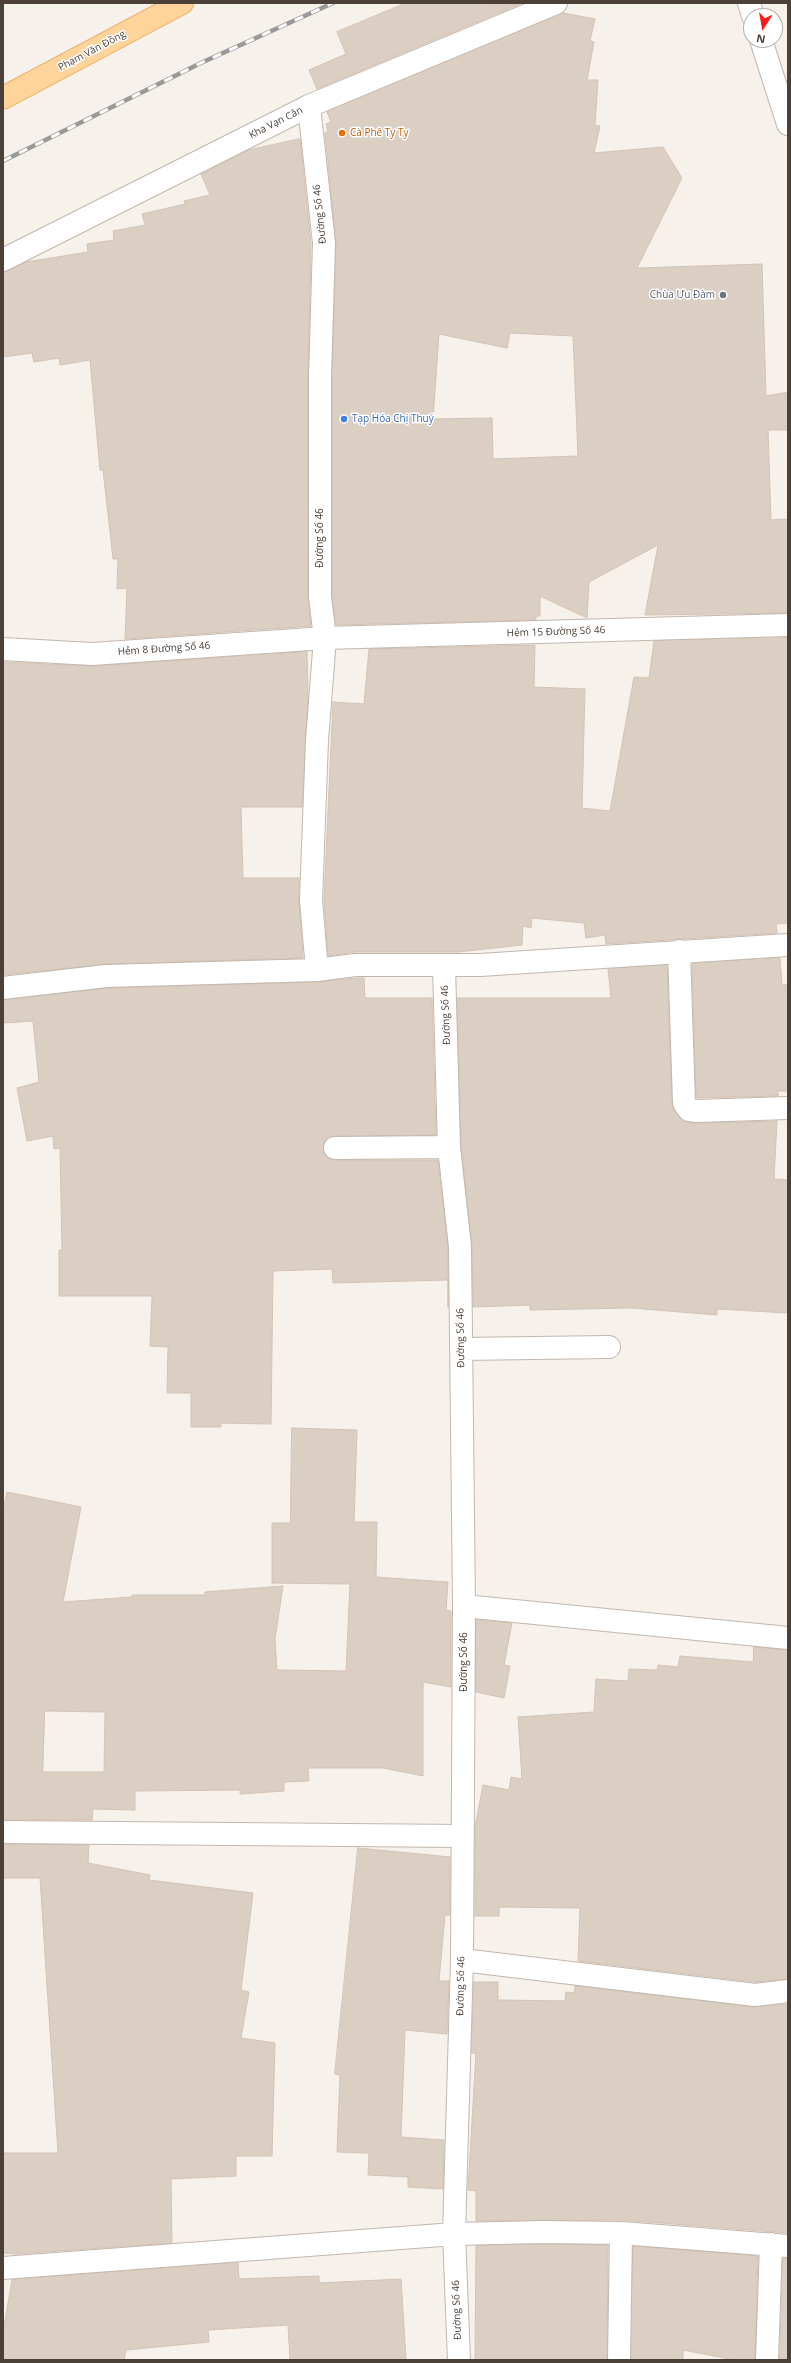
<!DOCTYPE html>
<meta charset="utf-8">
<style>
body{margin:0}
#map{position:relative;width:791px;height:2363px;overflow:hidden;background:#f6f1eb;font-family:"Open Sans",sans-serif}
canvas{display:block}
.frame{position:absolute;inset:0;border:4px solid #4b4138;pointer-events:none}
.north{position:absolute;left:743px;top:8px;width:40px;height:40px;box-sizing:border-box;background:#fff;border:1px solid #b7b3af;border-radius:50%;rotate:191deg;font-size:11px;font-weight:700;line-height:16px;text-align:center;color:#4b4138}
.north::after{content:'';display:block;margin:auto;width:14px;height:18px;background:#ff1a19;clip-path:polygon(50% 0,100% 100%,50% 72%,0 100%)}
</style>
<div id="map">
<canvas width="791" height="2363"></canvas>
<div class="frame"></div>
<div class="north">N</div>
</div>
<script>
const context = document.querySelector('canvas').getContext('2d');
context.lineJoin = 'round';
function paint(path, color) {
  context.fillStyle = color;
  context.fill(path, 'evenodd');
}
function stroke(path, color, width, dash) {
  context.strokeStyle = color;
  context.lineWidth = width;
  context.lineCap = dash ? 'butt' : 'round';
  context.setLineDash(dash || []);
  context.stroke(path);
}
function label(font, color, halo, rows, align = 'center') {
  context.font = font + ' "Open Sans",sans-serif';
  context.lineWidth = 3;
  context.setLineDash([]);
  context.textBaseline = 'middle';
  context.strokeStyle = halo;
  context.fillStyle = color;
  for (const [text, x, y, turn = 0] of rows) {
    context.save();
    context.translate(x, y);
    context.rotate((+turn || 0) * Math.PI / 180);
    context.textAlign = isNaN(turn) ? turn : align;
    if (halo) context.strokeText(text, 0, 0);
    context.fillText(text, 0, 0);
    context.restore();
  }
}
const building = new Path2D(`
 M406,3L520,4L317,89L309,70L346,54L337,32Z
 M563,13L595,19L590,41L594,42L587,80H598L595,125L600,126L594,153L663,147L682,178L637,268L762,264L766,396L788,392V430H768L771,520L788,519V613L645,615L658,545L589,582L587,618L540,596V616H536V620L336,625L332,596V377L336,243L325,133L328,132L326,124L331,122L327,112ZM510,333L573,336L578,456L493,459L492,418L433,419L439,334L507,348Z
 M300,139L311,244L308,377V597L311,626L125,639L127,588L117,589L118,559H113L103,470H100L90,360L60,365L59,358L34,362L32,353L3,357V272L26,262L88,252L87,244L114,240L113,231L145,225L142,214L185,204L184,201L210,195L201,174L249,150Z
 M788,638V923L776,924L777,933L606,944L605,935L586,938L584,923L532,918L531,928L523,926L522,945L458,952H355L328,956L324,900L333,702L364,704L369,649L535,645L534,687L585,689L582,808L610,811L634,677L649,678L654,641Z
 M307,652L308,700L302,807H241L243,878H299V901L303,958L106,964L3,975V662L93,666Z
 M780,958L782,985L788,984V1091H778V1096L696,1098L692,964Z
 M667,965L672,1103L674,1110L682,1121L695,1123L777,1121L774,1179L788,1180V1313L717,1309V1315L631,1308L530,1310V1305L473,1307L472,1246L461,1146L457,998H611L608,969Z
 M356,978H364L365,998H432L436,1135L334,1136L328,1137L324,1142V1154L329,1159L335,1160H438L448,1248V1307V1280L333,1283L332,1269L273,1271L271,1424L221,1423V1427H191V1393H167L168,1347L150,1346L152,1296H59V1250H62L60,1148L54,1149L53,1136L27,1141L17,1088L39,1082L33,1021L3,1023V1000L107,988L317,982Z
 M292,1428L357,1430L354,1522H377L376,1577L448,1582L446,1610L451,1611V1687L423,1682V1776L383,1768H308L309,1781L284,1782V1791L240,1794V1790L135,1791V1810L93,1809L92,1820H3V1511L7,1492L81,1507L63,1602L132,1597V1595H205V1592L283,1586L275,1639L277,1670L346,1671L350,1584L272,1583V1523H290ZM45,1711L105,1712L104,1772H43Z
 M476,1620L512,1623L504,1665L510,1666L504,1698L476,1692Z
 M754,1647L788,1650V1979L755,1982L578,1961L580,1908L499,1907V1916H475V1827L483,1785L509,1790L511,1777L522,1779L518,1717L594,1712L596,1679L628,1681L629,1669L657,1670L658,1665L678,1667L680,1656L753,1662Z
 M3,1844L89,1845L88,1863L150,1875L149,1880L253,1893L241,1990L249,1992L241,2038L275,2043L272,2156H236V2176L171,2179L172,2243L16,2254L3,2253V2153H58L40,1878H3Z
 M358,1848L450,1857V1915H445L439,1981H449L447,2034L405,2030L401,2137L444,2140L443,2189L408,2187V2177L368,2175L369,2153L337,2152L340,2075L335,2074Z
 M474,1982H498V2000L565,2001L566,1992L574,1993L575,1986L754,2007L788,2004V2233L621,2220L476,2221V2191L468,2190L476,2053H472Z
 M542,2244L608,2245L607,2360H475L476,2246Z
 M633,2246L758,2256L755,2360H735L683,2350V2360H632Z
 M783,2258H788V2360H780Z
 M238,2263L239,2279L319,2276V2283L401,2279L406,2360H290L288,2325L208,2330L209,2342L126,2350L124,2360H3V2332L12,2280Z`);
paint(building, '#dbcec3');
stroke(building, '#d4c2b2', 1);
const service = new Path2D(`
 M749,3L753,16
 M761,40L788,124
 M309,106L324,243L320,377V597L325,638L317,740L311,900L317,970
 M3,649L92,654L325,638L788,625
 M679,951L684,1103L689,1110L697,1111L788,1108
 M444,965L449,1147L460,1247L464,1606L462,1960L454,2234L459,2360
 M3,988L106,976L317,970L355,965H480L788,945
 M335,1148L449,1147
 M461,1349L609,1347
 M464,1606L788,1638
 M3,1832L462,1836
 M462,1960L755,1995L788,1991
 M3,2268L454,2234L542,2232L621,2233L788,2246
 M619,2360L621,2233
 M767,2360L771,2244`);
const minor = new Path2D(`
 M3,260L309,106L556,3`);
const primary = new Path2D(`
 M3,98L182,3`);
stroke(service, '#c2b7ad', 24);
stroke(minor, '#c2b7ad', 24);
stroke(primary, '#eaaf65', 24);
stroke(service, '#fff', 22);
stroke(minor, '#fff', 22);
stroke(primary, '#ffd49b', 22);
const rail = new Path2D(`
 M3,161L203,62L333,3`);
stroke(rail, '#999', 4.5);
stroke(rail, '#fff', 3, [9]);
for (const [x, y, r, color] of [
 [342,133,4,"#e8710a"],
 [723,295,4,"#6b7280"],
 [344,419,4,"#3f7fe0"]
]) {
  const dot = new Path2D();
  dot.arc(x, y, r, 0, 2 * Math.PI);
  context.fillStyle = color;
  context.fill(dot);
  stroke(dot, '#fff', 1.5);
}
label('10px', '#4b4138', '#fff', [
 ["Phạm Văn Đồng",92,51,-28],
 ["Kha Vạn Cân",276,123,-27],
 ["Đường Số 46",320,214,-96],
 ["Đường Số 46",320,538,-90],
 ["Hẻm 15 Đường Số 46",556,632,-2],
 ["Hẻm 8 Đường Số 46",164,649,-4],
 ["Đường Số 46",446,1015,-92],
 ["Đường Số 46",461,1338,-91],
 ["Đường Số 46",464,1662,-90],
 ["Đường Số 46",461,1986,-89],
 ["Đường Số 46",457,2310,-92]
]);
label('10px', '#c56008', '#fff', [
 ["Cà Phê Ty Ty",350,133]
], 'left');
label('10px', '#5b616d', '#fff', [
 ["Chùa Ưu Đàm",715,295]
], 'right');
label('10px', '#366cbe', '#fff', [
 ["Tạp Hóa Chị Thuý",352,419]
], 'left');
</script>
